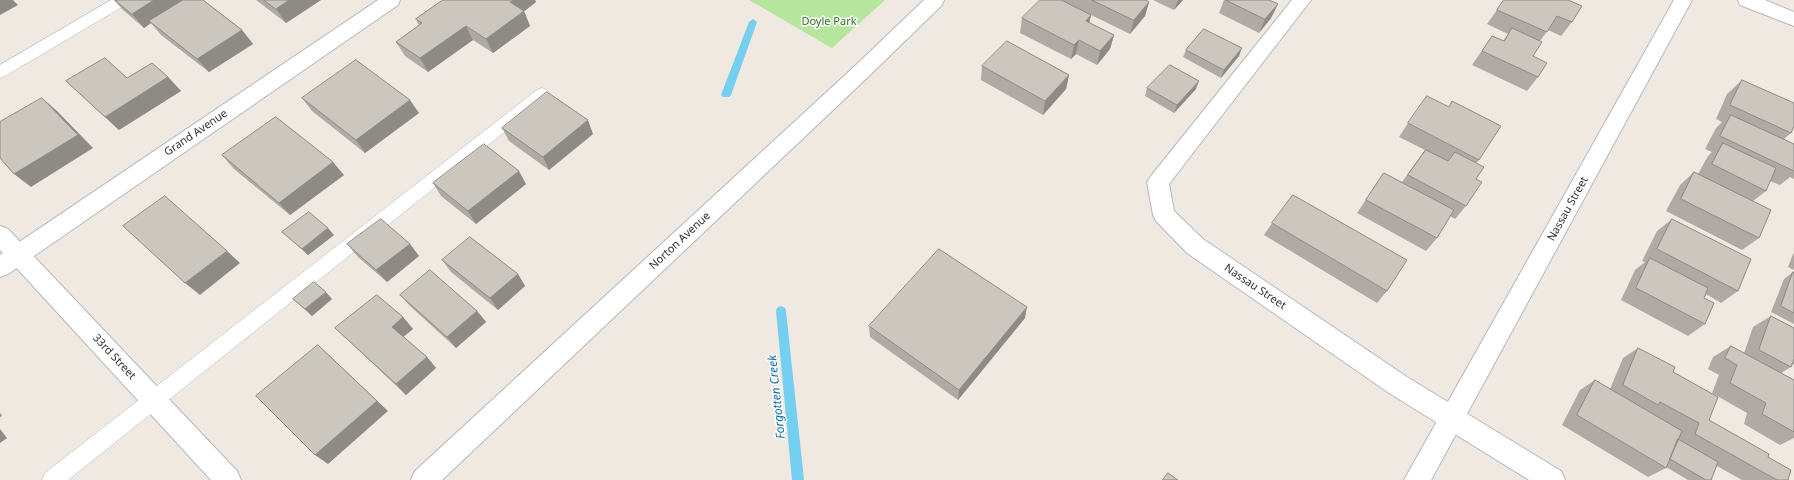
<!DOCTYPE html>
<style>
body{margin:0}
canvas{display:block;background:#efe9e1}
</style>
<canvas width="1794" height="480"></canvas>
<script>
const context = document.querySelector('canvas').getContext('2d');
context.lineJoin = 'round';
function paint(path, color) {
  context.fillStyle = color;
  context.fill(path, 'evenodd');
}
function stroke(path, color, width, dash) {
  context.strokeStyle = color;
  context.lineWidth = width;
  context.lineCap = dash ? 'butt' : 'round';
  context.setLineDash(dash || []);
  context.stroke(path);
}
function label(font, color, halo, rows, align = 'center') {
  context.font = font + ' "Noto Sans",sans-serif';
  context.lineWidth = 3;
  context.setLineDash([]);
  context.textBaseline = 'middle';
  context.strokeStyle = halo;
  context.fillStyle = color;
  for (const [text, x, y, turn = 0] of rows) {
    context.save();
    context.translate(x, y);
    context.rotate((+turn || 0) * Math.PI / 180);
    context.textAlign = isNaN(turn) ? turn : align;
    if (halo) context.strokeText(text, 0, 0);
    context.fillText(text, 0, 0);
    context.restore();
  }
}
paint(new Path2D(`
 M749,0H885L832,48Z`), '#b6e59e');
paint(new Path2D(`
 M753,19L757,22L731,95L729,97H723L721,95L749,22Z
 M781,306L785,308L786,311L804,480H792L776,311L777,308Z`), '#75cff0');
const lane = new Path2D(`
 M111,0H129L127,4L5,76L0,78V65Z
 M542,88L547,90L550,94L547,98L68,480H42L45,473L537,90Z`);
const street = new Path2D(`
 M924,0H944L942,5L870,75L442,480H411L415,471L856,65Z
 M1292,0H1311L1169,184L1174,211L1203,239L1407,377L1561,471L1565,480H1529L1389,393L1187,253L1156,221L1153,215L1147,182L1151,176Z
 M0,226L8,229L237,471L241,480H211L0,250Z`);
const secondary = new Path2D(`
 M378,0H400L398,5L8,274L0,277V255Z
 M1674,0H1692L1431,480H1404Z
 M1738,0H1765L1794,12V26L1740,5Z`);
stroke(lane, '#b4b7c1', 1);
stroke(street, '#b4b7c1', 2);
stroke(secondary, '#b4b7c1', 2);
paint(lane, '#fff');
paint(street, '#fff');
paint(secondary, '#fff');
paint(new Path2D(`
 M114,0H203L242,30L253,44L209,72L161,35L151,23L144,28L123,10Z
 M256,0H321L286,23Z
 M443,0H535L536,2L524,11L530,26L493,53L473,40L428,72L405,56L396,42L419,26L416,19Z
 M1062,0H1146L1149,2L1145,16L1130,34L1091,15L1089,23L1114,35L1110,49L1097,65L1076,54L1071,59L1020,33L1022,18Z
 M1153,0H1183L1174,10Z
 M1224,0H1269L1278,4L1271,18L1259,33L1219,13Z
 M1504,0H1568L1572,22L1561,36L1548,30L1540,41L1533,56L1538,77L1527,91L1472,65L1492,36L1503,41L1508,34L1487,24Z
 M1186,50L1239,56L1221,78L1183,57Z
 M982,66L1069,75L1066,89L1043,115L981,80Z
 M168,77L181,91L119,130L66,81L127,78Z
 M1742,80L1791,133L1784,139L1794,144V179L1790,177L1780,185L1770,181L1766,191L1753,201L1759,238L1742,250L1666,211L1680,185L1694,172L1698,174L1708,156L1712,152L1705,149L1716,128L1722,122L1716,119L1727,94Z
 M1147,88L1196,89L1174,113L1145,96Z
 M302,98L419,113L365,153L312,111Z
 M1408,123L1479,160L1476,163V179L1466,206L1455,219L1450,216L1437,238L1426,251L1357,213L1384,173L1402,182L1425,150L1399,137Z
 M502,128L593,134L549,170L509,141Z
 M222,155L344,175L290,215L234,169Z
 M433,183L526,184L476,224L441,196Z
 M1672,219L1738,291L1721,303L1706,294L1704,298L1705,324L1688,336L1621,300L1635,270L1645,262L1642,261L1657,231Z
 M1272,223L1387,291L1377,303L1264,235Z
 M282,232L334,235L308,255L289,238Z
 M347,244H410L419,256L387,282L358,257Z
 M1794,253V270L1788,267L1793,254Z
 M442,260L518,274L525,286L498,310L451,272Z
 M1793,272H1794V324L1771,312L1784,279Z
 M400,295L477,311L486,322L456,348L410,306Z
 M293,299H332L312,316Z
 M1771,316L1794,328V364L1792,365L1791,367L1781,373L1794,380V438L1780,445L1744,424L1747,413L1712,393L1719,375L1708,369L1713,357L1731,346L1744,353L1753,327Z
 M403,317L413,329L403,337L427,357L436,368L406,395L335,328Z
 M1025,318L958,400L870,337L869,326Z
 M1638,348L1673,372L1709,420L1768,457L1788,480H1742L1717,466L1711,480H1688L1666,467V468L1648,477L1562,425L1580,390L1595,380L1610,389L1623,358Z`), '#afaba4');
paint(new Path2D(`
 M0,0H13L18,5L0,15Z
 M154,0H190L149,21L151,23L144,28L132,14Z
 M289,0H321L286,23L276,9Z
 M514,0H535L536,2L517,17L510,2Z
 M1178,0H1183L1174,10Z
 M1149,2L1145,16L1130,34L1134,20Z
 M1278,4L1271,18L1259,33L1265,19Z
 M524,11L530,26L493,53L486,39Z
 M1091,15L1088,29L1086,21Z
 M466,26L473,40L428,72L420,58Z
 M242,30L253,44L209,72L197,59Z
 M1114,35L1110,49L1097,65L1100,51Z
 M1079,40L1076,54L1071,59L1074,45Z
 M1242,48L1239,56L1221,78L1224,70Z
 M1069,75L1066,89L1043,115L1045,101Z
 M168,77L181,91L119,130L105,117Z
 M1199,81L1196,89L1174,113L1177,105Z
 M42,98L57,111L93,148L31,187L14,174Z
 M410,100L419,113L365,153L356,140Z
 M588,120L593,134L549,170L543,157Z
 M333,162L344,175L290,215L279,203Z
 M519,171L526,184L476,224L468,211Z
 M328,228L334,235L308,255L302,249Z
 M410,244L419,256L387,282L376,270Z
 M227,251L240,263L200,295L185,283Z
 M518,274L525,286L498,310L490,298Z
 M326,292L332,299L312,316L305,309Z
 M1027,307L1025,318L958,400L959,390Z
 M477,311L486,322L456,348L447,337Z
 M403,317L413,329L402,338L392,327Z
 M318,345L388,411L328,464L315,455Z
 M427,357L436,368L406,395L396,384Z
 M0,413L2,416L0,417Z
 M0,429L7,438L0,443Z`), '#8e8b86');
const building = new Path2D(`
 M115,0H154L132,14Z
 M183,0H203L242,30L197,59L149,21Z
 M264,0H289L276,9Z
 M443,0H514L510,2L524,11L486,39L466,26L420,58L396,42L422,23L416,19Z
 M1040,0H1061L1091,15L1086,21L1114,35L1100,51L1079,40L1074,45L1022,18Z
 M1092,0H1146L1149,2L1134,20Z
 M1226,0H1269L1278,4L1265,19Z
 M1504,0H1568L1582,6L1572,22L1557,16L1547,32L1497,10Z
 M1512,28L1542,42L1533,56L1547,63L1538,77L1482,51L1492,36L1504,41Z
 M1204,29L1242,48L1224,70L1186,50Z
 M1007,41L1069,75L1045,101L982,66Z
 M105,58L127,78L152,63L168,77L105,117L66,81Z
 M356,60L410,100L356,140L302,98Z
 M1170,65L1199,81L1177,105L1147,88Z
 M1742,80L1794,103V126L1791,133L1730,105Z
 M547,92L588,120L543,157L502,128Z
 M1427,96L1449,107L1452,101L1501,126L1479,160L1408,123Z
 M42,98L78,135L14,174L0,158V122Z
 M1731,115L1794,144V171L1720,136Z
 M276,117L333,162L279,203L222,155Z
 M1723,143L1776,168L1766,191L1712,164Z
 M484,144L519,171L468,211L433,183Z
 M1426,150L1448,161L1455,152L1484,167L1476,179L1482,182L1466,206L1408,175Z
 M1694,172L1771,210L1759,238L1681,199Z
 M1384,173L1454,210L1437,238L1366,200Z
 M1293,195L1407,260L1387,291L1272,223Z
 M165,196L227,251L185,283L123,226Z
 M309,212L328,228L302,249L282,232Z
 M381,219L410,244L376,270L347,244Z
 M1672,219L1751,259L1738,291L1657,249Z
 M470,237L518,274L490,298L442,260Z
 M939,249L1027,307L959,390L869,326Z
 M1650,258L1708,288L1704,298L1714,303L1705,324L1636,288Z
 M430,270L477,311L447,337L400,295Z
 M1793,272H1794V313L1781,306Z
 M314,282L326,292L305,309L293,299Z
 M377,295L403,317L392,327L427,357L396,384L335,328Z
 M1771,316L1794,328V359L1791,367L1759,350Z
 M318,345L377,401L315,455L256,396Z
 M1731,346L1794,380V432L1762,414L1766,403L1730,383L1737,365L1725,358Z
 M1638,348L1675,367L1673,372L1718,397L1709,420L1769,454L1768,457L1791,470L1788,480H1777L1695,434L1699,423L1660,402L1658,405L1623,385Z
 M1595,380L1682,431L1666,468L1577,415Z
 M1678,439L1718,462L1711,480H1706L1670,459Z
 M1168,473L1178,480H1163Z`);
paint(building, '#cbc7bf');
stroke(building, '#8e8b86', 1);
label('11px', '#2c6e1b', '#fff', [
 ["Doyle Park",829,22]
]);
label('11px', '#2e2e2e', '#fff', [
 ["Grand Avenue",196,133,-34],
 ["Nassau Street",1568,209,-61],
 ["Norton Avenue",680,241,-43],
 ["Nassau Street",1255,287,34],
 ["33rd Street",114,357,47]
]);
label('italic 12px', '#0d6fa3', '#fff', [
 ["Forgotten Creek",777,397,-96]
]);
</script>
